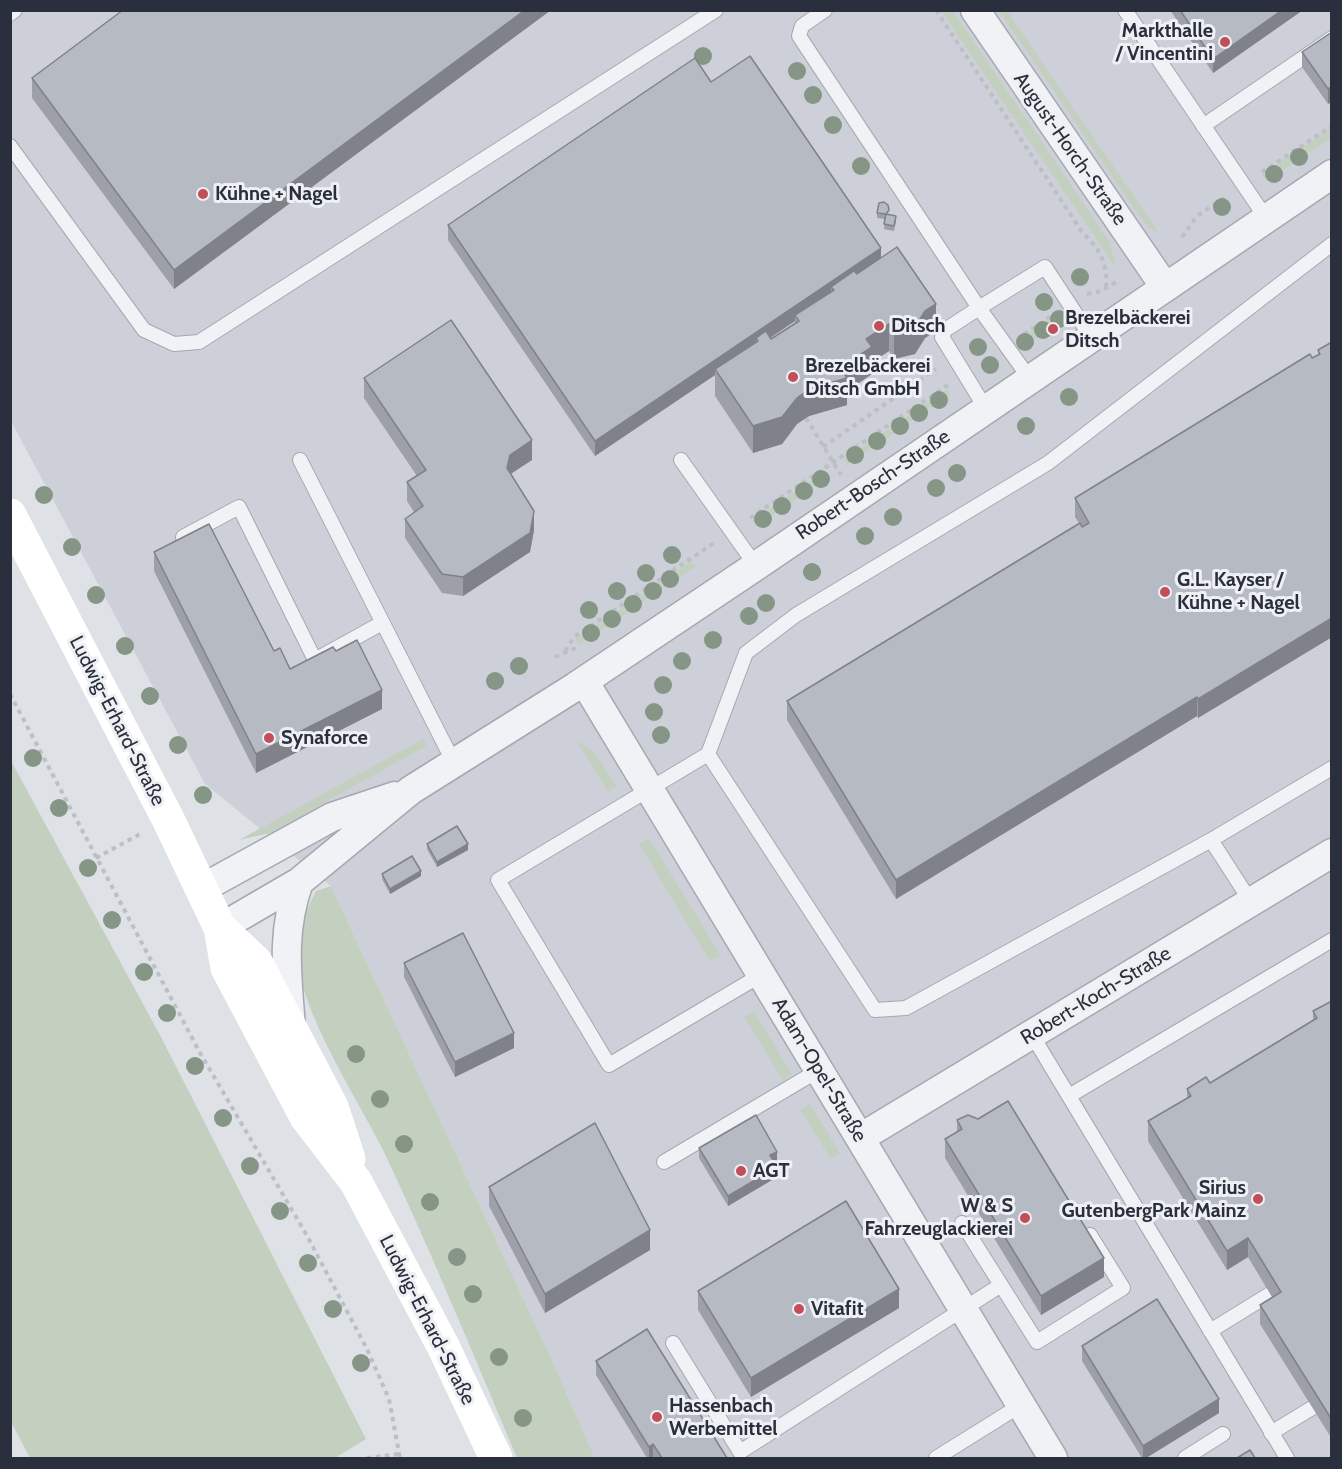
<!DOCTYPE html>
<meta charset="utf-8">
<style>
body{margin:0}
#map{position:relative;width:1342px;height:1469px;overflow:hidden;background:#dee1e6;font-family:Cabin,sans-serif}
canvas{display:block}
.frame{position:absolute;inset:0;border:12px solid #292f3c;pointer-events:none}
</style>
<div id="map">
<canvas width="1342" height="1469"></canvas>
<div class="frame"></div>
</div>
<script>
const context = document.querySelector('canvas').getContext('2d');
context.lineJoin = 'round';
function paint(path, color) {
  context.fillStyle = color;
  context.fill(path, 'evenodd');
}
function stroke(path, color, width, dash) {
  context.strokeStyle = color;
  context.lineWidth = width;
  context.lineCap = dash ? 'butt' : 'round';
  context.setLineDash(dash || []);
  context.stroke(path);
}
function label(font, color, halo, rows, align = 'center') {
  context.font = font + ' Cabin,sans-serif';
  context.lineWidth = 6;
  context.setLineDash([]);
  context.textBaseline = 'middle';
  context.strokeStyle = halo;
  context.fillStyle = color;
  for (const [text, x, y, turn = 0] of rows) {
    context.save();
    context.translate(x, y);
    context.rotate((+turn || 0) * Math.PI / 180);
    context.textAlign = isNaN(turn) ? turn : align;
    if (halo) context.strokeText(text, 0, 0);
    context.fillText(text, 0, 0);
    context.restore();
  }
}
paint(new Path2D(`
 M11,11H1331V1458H595L552,1360L331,886L205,784L11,421Z`), '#cdd0d8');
paint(new Path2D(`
 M941,11H953L1109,241L1116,268Z
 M999,11H1007L1159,233L1149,228L1138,214Z
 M1331,128V138L1267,181L1262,175Z
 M1063,311L1067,316L1019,349L1015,343Z
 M947,389L951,394L848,464L844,459Z
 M826,471L829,476L756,526L752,520Z
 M691,561L695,567L579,645L575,640Z
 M423,739L426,746L270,833L239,840Z
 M576,740L594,752L617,786L608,792Z
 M10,759L161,1037L366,1439L335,1458H30L11,1422Z
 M649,838L720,955L710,961L639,844Z
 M331,886L552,1360L595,1458H517C474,1356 432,1254 385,1154C359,1102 317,1038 302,983C293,950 301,920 316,891Z
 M754,1011L792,1074L783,1080L744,1017Z
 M810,1104L840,1153L830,1158L801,1110Z`), '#c3d0c0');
const service = new Path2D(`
 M825,10L802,26L799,36L979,308L945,330L942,337L986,409
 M1125,10L1266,218
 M10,14L15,10
 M1203,126L1332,38
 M10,146L144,330L174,344L199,342L716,10
 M1030,379L979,308L1045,267L1091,337
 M300,460L454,763
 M681,460L756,566
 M183,537L239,507L315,660L382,623
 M708,754L875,1010L906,1008L1211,840
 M1251,902L1211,840L1332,768
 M761,975L609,1065L498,880L708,754L746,653L796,615L1048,463L1332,244
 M1032,1035L1287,1458
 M1069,1096L1332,940
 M664,1162L819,1070
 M962,1223L1037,1342L1123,1288L1090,1235
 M1210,1331L1270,1294
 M673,1343L740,1452L1001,1285
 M1271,1433L1312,1408
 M936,1458L1021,1405
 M1185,1458L1223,1434`);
const minor = new Path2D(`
 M975,10L1165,287
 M584,681L1053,1458
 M201,889L332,817L395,796
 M220,928L299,882L411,790L575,687L756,566L1332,174
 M291,1027C287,974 281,932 299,882
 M860,1138L1332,853`);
stroke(service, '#a4a8b0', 16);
stroke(minor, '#a4a8b0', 31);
stroke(new Path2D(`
 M936,10L1082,232C1098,247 1109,264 1106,287
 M1262,172L1332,126
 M1182,237L1197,216L1226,197
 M1087,294L1101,291L1116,282
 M1024,334L1053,315
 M806,418L841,475
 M823,447L936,369
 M750,518L948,385
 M565,651L574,637L714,543
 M555,657L576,648
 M10,694L199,1051L306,1234L367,1349L389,1399L400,1458
 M96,858L140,834
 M367,1458L399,1454`), '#bdbfc5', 4, [4.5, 4.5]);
stroke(service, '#f1f2f5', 14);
stroke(minor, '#f1f2f5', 28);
stroke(new Path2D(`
 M10,515L168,819L220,928L227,968L306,1117L356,1182L443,1346L496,1458
 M220,928L256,962L332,1107L349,1159`), '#fff', 33);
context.fillStyle = '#859586';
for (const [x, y] of [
 [703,56],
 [797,71],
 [813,95],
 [833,125],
 [1299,157],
 [861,166],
 [1274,174],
 [1222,207],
 [1080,277],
 [1044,302],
 [1059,319],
 [1043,330],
 [1025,342],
 [978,347],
 [990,365],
 [1069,397],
 [939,400],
 [919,413],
 [900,426],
 [1026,426],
 [877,441],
 [855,455],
 [957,473],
 [821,479],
 [936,488],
 [804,491],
 [44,495],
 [782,506],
 [893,517],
 [763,519],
 [865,536],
 [72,547],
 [672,555],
 [812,572],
 [646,573],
 [670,579],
 [617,591],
 [653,591],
 [96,595],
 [766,603],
 [633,604],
 [589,610],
 [749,616],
 [612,619],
 [591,633],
 [713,640],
 [125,646],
 [682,661],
 [519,666],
 [495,681],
 [663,685],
 [150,696],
 [654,712],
 [661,735],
 [178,745],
 [33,758],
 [203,795],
 [59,808],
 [88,868],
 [112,920],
 [144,972],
 [167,1013],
 [356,1054],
 [195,1066],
 [380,1099],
 [223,1118],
 [404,1144],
 [250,1166],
 [430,1202],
 [280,1211],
 [457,1257],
 [308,1263],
 [473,1294],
 [333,1309],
 [499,1357],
 [361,1363],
 [523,1418]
]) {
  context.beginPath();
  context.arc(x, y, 9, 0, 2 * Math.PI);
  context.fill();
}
paint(new Path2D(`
 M123,10H551L174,289L32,98V78Z
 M1170,10H1303L1213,73Z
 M1332,32V101L1328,104L1302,67V52Z
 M711,82L881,258L936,331L925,338L915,354L894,359L889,351L872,362V374L847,391V405L809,416L797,424L782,444L753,453L715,396V375L595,456L448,240V225ZM795,321V323L771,339L770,338Z
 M877,213L889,215L896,221L894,231L884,229L885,219L877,218Z
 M1332,342V637L1198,718L1197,716L896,899L787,720V701L1079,523L1075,517V498L1318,355V350Z
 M364,378L532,460L511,474L534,530L530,552L463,596L442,593L405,538V519L414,512L407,501V482L417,476L364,398Z
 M154,552L274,651L290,669L336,651L382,709L256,773L154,571Z
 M427,844L468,850L437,867L427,849Z
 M382,874L421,876L390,894L382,879Z
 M404,963L514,1048L455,1077L404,977Z
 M1332,1001V1439L1260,1324V1305L1272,1297L1248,1257L1227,1270L1148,1141V1121L1187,1098V1089L1210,1083L1313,1020V1011Z
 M957,1120L1104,1277L1041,1315L945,1158V1139L957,1132Z
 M699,1148L777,1162L775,1163L777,1177L728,1206L699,1158Z
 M489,1187L650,1250L545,1313L489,1206Z
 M698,1291L899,1308L751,1397L698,1310Z
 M1082,1346L1219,1413L1146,1458H1142L1082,1361Z
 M596,1361L727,1458H647L596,1375Z`), '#9da0a8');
paint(new Path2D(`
 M525,10H551L174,289V270Z
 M1282,10H1303L1213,73V59Z
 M1332,86V101L1328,104V89Z
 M881,248V263L834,290L831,287V297L795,315V321L758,346V341L756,338V348L715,369V375L595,456V441Z
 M936,304V331L925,338L915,354L894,359V332Z
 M889,324V351L872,362V374L847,391V405L809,416L797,424L782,444L753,453V426L840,368L866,339Z
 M532,440V460L510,474L507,468L510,455Z
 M534,511V530L530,552L463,596V577Z
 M1332,618V637L1198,718V699Z
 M382,690V709L256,773V754Z
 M1197,697V716L896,899V880Z
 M468,844V850L437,867V862Z
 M421,871V876L390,894V889Z
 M514,1033V1048L455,1077V1062Z
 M777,1152V1162L770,1165V1155Z
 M777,1167V1177L728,1206V1196Z
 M650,1230V1250L545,1313V1294Z
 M1248,1238V1257L1227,1270V1251Z
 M1104,1258V1277L1041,1315V1296Z
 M899,1289V1308L751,1397V1378Z
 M1219,1399V1413L1146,1458H1143V1446Z
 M653,1444V1458H649V1447Z`), '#7f8288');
const building = new Path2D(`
 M123,10H525L174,270L32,78Z
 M1180,10H1282L1213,59Z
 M1332,32V86L1328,89L1302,52Z
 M750,56L881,248L595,441L448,225L695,58L711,82Z
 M884,202L888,205L889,210L886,214L877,213L879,203Z
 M886,214L896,216L894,226L884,224Z
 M897,247L936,304L925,311L915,327L894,332L889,324L866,339L872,347L840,368L847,378L809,389L797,398L782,417L753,426L715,369L758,341L756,338L766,331L771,339L799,321L795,315L834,290L831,287L854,271L857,274Z
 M451,320L532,440L510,455L507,468L534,511L530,533L463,577L442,574L405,519L423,506L407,482L426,470L364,378Z
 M1332,342V618L1198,699L1197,697L896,880L787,701L1080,523L1082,527L1089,523L1075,498L1310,354L1312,358L1320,354L1318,350Z
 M209,524L274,651L280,648L290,669L333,647L336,651L357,640L382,690L256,754L154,552Z
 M457,826L468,844L437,862L427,844Z
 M412,856L421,871L390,889L382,874Z
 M463,933L514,1033L455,1062L404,963Z
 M1332,1001V1420L1260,1305L1281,1292L1248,1238L1227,1251L1148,1121L1191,1096L1187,1089L1206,1077L1210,1083L1317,1018L1313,1011Z
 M1008,1101L1104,1258L1041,1296L945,1139L962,1129L957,1120L968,1115L978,1119Z
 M756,1115L777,1152L770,1155L777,1167L728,1196L699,1148Z
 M595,1123L650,1230L545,1294L489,1187Z
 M846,1201L899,1289L751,1378L698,1291Z
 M1157,1299L1219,1399L1143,1446L1082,1346Z
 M647,1329L727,1458H662L653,1444L649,1447L596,1361Z
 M1250,1450L1255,1458H1237Z`);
paint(building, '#b6bac3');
stroke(building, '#7f8288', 1.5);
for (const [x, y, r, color] of [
 [1225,42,6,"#c14e59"],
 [203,194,6,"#c14e59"],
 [879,326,6,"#c14e59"],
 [1053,329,6,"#c14e59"],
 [793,377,6,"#c14e59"],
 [1165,592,6,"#c14e59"],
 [269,738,6,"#c14e59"],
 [741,1171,6,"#c14e59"],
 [1258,1199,6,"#c14e59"],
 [1025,1218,6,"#c14e59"],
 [799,1309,6,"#c14e59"],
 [657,1417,6,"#c14e59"]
]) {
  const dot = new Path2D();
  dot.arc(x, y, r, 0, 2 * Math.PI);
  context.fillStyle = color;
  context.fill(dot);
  stroke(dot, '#eef0f4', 2);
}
label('bold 20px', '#292f3c', '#eef0f4', [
 ["Markthalle",1213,31,"right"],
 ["/ Vincentini",1213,54,"right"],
 ["Kühne + Nagel",215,194],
 ["Brezelbäckerei",1065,318],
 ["Ditsch",1065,341],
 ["Ditsch",891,326],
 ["Brezelbäckerei",805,366],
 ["Ditsch GmbH",805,389],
 ["G.L. Kayser /",1177,580],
 ["Kühne + Nagel",1177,603],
 ["Synaforce",281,738],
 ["AGT",753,1171],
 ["Sirius",1246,1188,"right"],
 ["GutenbergPark Mainz",1246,1211,"right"],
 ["W & S",1013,1206,"right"],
 ["Fahrzeuglackierei",1013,1229,"right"],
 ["Vitafit",811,1309],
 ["Hassenbach",669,1406],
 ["Werbemittel",669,1429]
], 'left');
label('20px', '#292f3c', '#eef0f4', [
 ["August-Horch-Straße",1070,149,55],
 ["Robert-Bosch-Straße",873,485,-34],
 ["Ludwig-Erhard-Straße",117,721,63],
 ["Robert-Koch-Straße",1096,996,-31],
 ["Adam-Opel-Straße",819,1070,59],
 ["Ludwig-Erhard-Straße",427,1320,63]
]);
</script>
